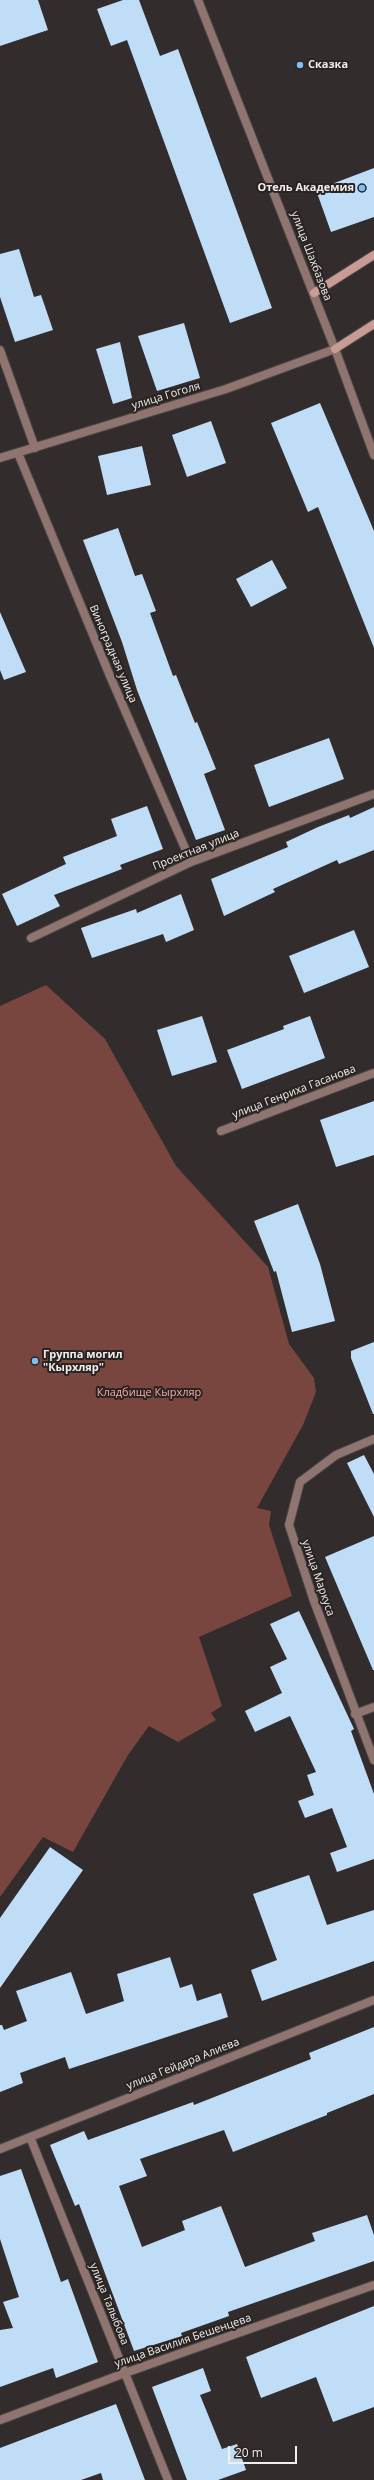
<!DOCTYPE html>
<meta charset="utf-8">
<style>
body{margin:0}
#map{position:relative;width:374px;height:2480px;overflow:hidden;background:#322d2c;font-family:"Open Sans",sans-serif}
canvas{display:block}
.scale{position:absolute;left:228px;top:2446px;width:69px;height:18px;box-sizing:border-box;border:2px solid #f1eeed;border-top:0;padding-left:5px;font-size:12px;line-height:14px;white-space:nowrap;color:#f1eeed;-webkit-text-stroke:3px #292322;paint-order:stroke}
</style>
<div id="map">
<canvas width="374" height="2480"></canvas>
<div class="scale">20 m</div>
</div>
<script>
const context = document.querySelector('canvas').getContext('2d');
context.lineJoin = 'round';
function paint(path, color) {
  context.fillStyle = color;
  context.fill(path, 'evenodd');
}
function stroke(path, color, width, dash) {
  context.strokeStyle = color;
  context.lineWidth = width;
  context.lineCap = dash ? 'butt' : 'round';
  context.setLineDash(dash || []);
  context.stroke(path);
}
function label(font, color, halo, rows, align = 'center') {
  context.font = font + ' "Open Sans",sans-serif';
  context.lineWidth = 4;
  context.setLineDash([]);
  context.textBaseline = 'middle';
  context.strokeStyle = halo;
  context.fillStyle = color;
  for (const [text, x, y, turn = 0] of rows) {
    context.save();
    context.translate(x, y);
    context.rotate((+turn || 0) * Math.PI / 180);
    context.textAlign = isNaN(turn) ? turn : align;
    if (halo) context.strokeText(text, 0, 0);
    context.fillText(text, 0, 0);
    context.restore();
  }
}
paint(new Path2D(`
 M46,985L105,1039L176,1166L268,1267L289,1344L314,1378L316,1392L303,1425L257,1508L271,1511L269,1525L292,1596L199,1637L222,1706L211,1713L216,1720L178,1742L149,1726L128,1755L73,1852L43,1837L0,1897V1006Z`), '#78453f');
paint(new Path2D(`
 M0,0H38L48,30L0,46Z
 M123,0H139L160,56L178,49L272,308L230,323L127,40L111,46L97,9Z
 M374,168V217L331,232L316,190Z
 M19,249L34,297L41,295L53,330L15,342L0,297V254Z
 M184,323L200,378L157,391L138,336Z
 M120,342L132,398L113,404L96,349Z
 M320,403L374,531V648L318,507L308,512L271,423Z
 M211,421L226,463L187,477L172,435Z
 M142,446L151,485L107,495L98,456Z
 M118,528L135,576L142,574L156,611L150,613L173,676L176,675L195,723L197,722L216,769L204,774L225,830L196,840L137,690L122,642L83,540Z
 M272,560L287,588L251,607L236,579Z
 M0,612L26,672L4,680L0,670Z
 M329,738L344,779L269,807L254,765Z
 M147,806L163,849L120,865L122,869L54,895L60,906L17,926L2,894L66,864L63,857L117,836L111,819Z
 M374,807V850L339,864L337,860L273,889L275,892L224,916L211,879L288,847L286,842L318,827L349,815L350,818Z
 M181,894L194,930L166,942L163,934L92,958L81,928L136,909L137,913Z
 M354,930L369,967L304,993L289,956Z
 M202,1016L217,1062L172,1076L157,1030Z
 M310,1016L325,1058L242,1089L227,1050L284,1029L283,1026Z
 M374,1101V1155L336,1167L320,1120Z
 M298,1204L320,1264L335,1321L292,1332L276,1271L274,1272L254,1221Z
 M374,1342V1414H373L351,1358V1351Z
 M364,1455L374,1474V1517L347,1463Z
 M374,1536V1670H373L325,1557Z
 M299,1611L354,1729L351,1731L374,1794V1859L337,1872L330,1853L347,1847L332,1808L305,1818L298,1801L314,1795L307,1775L316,1772L290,1716L255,1732L245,1711L282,1693L270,1667L287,1659L270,1624Z
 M50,1847L83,1870L0,1988V1918Z
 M309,1875L327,1925L374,1910V1961L262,2001L251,1970L277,1960L253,1894Z
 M170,1957L180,1988L192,1984L197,2001L221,1993L228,2017L69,2069L65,2057L20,2073L23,2083L0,2092V2025H2L4,2030L27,2021L16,1991L71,1972L86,2014L124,2001L117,1974Z
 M374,2027V2094L327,2113V2115L233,2152L224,2130L140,2159L147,2176L119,2186L142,2247L185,2230L182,2221L221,2206L245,2267L315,2241L312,2233L367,2215L374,2235V2261L228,2312L229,2316L181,2333L182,2336L134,2351L79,2204L75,2206L50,2145L84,2131L88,2140L193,2102L194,2105L311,2059L309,2053Z
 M21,2169L61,2282L68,2279L98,2362L56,2378L53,2368L0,2387V2330L13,2328L3,2302L19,2297L0,2239V2176Z
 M374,2306V2407L333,2422L316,2377L261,2398L246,2357Z
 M203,2368L211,2391L200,2395L222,2449L237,2444L246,2470L218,2480H187L152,2387Z
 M116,2404L145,2480H103L101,2473L81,2480H0V2448Z`), '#c0ddf8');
const street = new Path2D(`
 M198,0L335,349L374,455
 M0,350L35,448
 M18,453L110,676L191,862
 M0,458L226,389L335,349
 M31,938L191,862L374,794
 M221,1131L374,1073
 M374,1439L336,1455L300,1482L289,1525L314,1601L374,1760
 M355,1714L374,1707
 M30,2137L168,2480
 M0,2149L374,2000
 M0,2420L125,2373L374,2285`);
const secondary = new Path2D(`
 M314,293L374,255
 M335,349L374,324`);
stroke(street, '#4d4847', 10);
stroke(secondary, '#4d4847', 10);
stroke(street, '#907470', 8);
stroke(secondary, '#c89b95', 8);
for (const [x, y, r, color] of [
 [300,65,4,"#7dbef9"],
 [362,188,4,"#7dbef9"],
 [35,1361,4,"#7dbef9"]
]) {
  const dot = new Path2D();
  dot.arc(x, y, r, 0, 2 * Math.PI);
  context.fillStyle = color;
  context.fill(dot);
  stroke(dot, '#292322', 1.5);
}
label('bold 11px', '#f1eeed', '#292322', [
 ["Сказка",308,65],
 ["Отель Академия",354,188,"right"],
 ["Группа могил",43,1355],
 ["\"Кырхляр\"",43,1368]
], 'left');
label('11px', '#f1eeed', '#292322', [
 ["улица Шахбазова",311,256,69],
 ["улица Гоголя",166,396,-17],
 ["Виноградная улица",113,654,67],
 ["Проектная улица",196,850,-22],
 ["улица Генриха Гасанова",294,1092,-21],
 ["улица Маркуса",318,1578,71],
 ["улица Гейдара Алиева",183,2064,-22],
 ["улица Талыбова",109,2304,68],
 ["улица Василия Бешенцева",183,2341,-19]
]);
label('11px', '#f5aca2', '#292322', [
 ["Кладбище Кырхляр",149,1393]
]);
</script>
